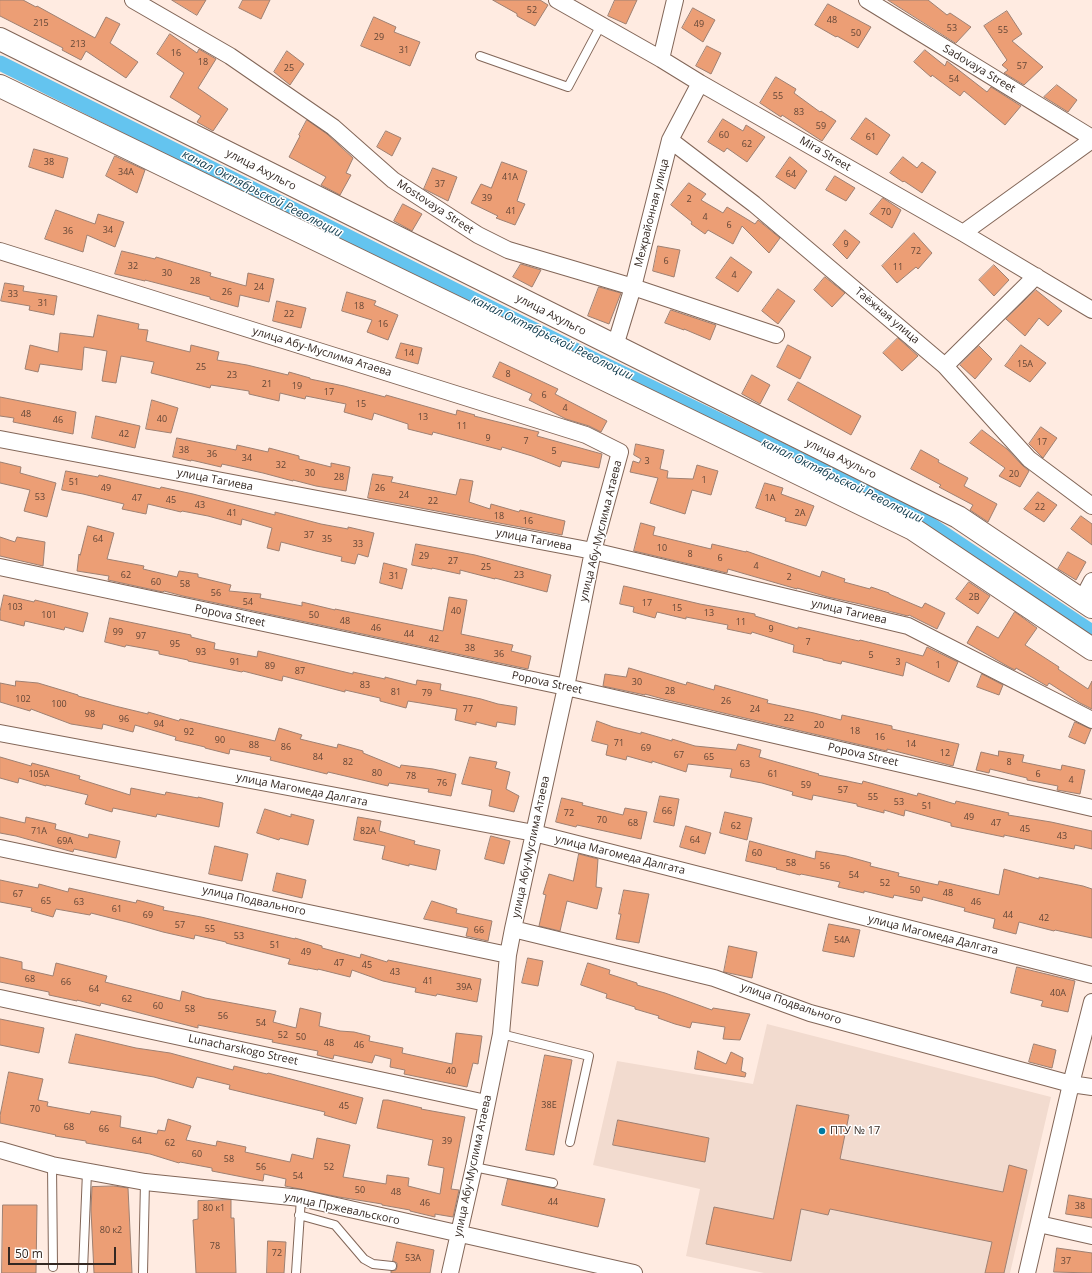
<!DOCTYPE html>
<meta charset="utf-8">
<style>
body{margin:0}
#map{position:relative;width:1092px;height:1273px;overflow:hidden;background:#ffebe1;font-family:"Open Sans",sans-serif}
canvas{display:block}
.scale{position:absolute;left:8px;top:1247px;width:108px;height:18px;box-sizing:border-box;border:2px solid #342822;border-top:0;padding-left:5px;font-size:12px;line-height:14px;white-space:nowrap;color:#342822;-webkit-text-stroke:3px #fff;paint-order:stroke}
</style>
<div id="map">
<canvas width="1092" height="1273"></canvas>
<div class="scale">50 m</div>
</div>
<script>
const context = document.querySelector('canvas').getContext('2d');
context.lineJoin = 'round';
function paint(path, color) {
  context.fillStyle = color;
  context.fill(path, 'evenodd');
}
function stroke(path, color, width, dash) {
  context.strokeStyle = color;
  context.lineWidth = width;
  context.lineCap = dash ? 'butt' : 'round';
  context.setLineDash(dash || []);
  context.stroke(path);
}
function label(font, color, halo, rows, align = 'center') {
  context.font = font + ' "Open Sans",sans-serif';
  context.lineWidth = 3;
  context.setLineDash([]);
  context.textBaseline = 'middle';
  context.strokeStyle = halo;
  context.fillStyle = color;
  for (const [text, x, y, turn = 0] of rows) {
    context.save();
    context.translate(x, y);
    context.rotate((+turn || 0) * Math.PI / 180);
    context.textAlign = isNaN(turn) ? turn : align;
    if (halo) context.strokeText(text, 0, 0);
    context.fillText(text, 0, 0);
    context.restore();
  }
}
paint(new Path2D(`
 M767,1024L1051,1097L1010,1273H764L686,1256L700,1189L593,1165L617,1061L753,1084Z`), '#f2dbcf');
stroke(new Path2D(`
 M0,63L597,361L919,517L1092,632`), '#64c4ef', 15);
const building = new Path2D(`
 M0,0H23L36,7L37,6L95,38L106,17L120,24L110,43L138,62L126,78L86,51L81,60L62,50L63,48L0,16Z
 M172,0H206L197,15Z
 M243,0H270L261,19L239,8Z
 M493,0H540L548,5L535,26L517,16V14Z
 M615,0H637L626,24L608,16Z
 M888,0H928L947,15L950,13L971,27L956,43Z
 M828,4L871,27L858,48L837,36L836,37L815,25Z
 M693,8L715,20L703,42L682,28Z
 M1007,11L1022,34L1012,41L1043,67L1024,85L1004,73L1008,70L1002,65L1007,60L984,26Z
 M374,17L396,27L394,32L420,42L410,66L361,46Z
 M170,34L197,53L199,49L216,59L198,88L228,109L213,131L197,122L201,116L170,97L184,73L157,54Z
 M707,46L721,53L711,74L696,66Z
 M925,50L945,66L947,61L987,92L991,87L1021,106L1005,125L964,91L960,96L932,75L931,77L914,62Z
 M287,51L304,64L290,85L274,72Z
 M776,77L796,89L794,93L820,112L821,111L836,121L822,141L782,115L781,117L760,103Z
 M1057,85L1077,100L1068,112L1044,97Z
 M866,118L890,135L877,155L851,139Z
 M723,119L743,131L746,125L765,137L747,162L727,148L724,152L708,142Z
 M307,120L327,134L353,158L346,173L351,175L340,195L321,185L326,177L289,157L300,136L299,135Z
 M386,131L401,138L392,156L377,147Z
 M34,149L68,158L63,178L29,167Z
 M115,156L145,170L137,193L106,176Z
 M790,157L807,171L795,189L776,177Z
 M903,157L917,168L922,162L936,172L922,193L904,181L903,182L890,173Z
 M502,162L527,171L517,201L525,204L515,225L496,218L498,216L471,203L481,184L491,188Z
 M433,168L457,177L448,201L424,189Z
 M835,176L855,188L846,201L826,190Z
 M689,183L706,194L701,200L723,213L727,207L755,224L758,220L780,238L769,253L742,226L733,244L708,230L705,234L691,224L692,222L671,205Z
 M883,198L901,210L892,228L870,214Z
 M403,204L422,214L412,231L394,221Z
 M56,210L95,224L98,214L124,222L115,247L87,235L83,252L45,239Z
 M845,230L860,242L847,259L833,245Z
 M914,233L932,253L918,269L916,267L897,283L882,266Z
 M658,246L680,250L674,277L653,271Z
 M122,251L155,259L156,257L211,273L210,276L246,286L248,273L274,279L269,302L240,295L238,307L210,299V297L145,280V281L115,274Z
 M731,257L752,272L738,292L716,278Z
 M521,264L541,270L532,287L513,277Z
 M994,265L1009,280L994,296L979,280Z
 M825,277L845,293L832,307L814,290Z
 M5,283L24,286L23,291L57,296L54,315L29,310L30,306L1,301Z
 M599,287L621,293L609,324L588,316Z
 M778,289L795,301L778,324L762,311Z
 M1036,290L1062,311L1048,326L1039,318L1025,336L1006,319Z
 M347,292L376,301L374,305L398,315L388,340L367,332L372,320L342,311Z
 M277,301L306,308L301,328L273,321Z
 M671,310L716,325L710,340L684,329V330L665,323Z
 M98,315L139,324L138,329L148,330L146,341L190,352L191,345L219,352L217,360L247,365L288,375L289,372L310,378V379L344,386L385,397L386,395L456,415L457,410L475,415L474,416L539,432L537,436L602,454L599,468L562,461L560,467L532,456L502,447L501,450L433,432L432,435L408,429V424L374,413L372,420L344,412L346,404L306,396L305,399L280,393L279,401L249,394V391L211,385L210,388L151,373L154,362L121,356L116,383L102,381L107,351L84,347L82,370L40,364L38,372L25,369L30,345L58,352L60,333L93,337Z
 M898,338L918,356L902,371L883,353Z
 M401,343L422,348L418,364L396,358Z
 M788,345L811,357L800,379L777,367Z
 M1021,345L1046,363L1030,382L1005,366Z
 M979,346L992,359L975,379L960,365Z
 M500,362L558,389L555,394L607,421L601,432L589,426L566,419L529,400L532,394L493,377Z
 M752,375L770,385L760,404L742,394Z
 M798,382L861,416L851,435L788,400Z
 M0,397L76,412L73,434L13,422L14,418L0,416Z
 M152,400L178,408L171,433L146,429Z
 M96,416L140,426L135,448L92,438Z
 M1041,427L1057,438L1043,458L1029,444Z
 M982,430L1007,449L1022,465L1029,471L1020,487L999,476L1005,468L970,443Z
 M177,438L236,450L237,445L268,452L269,448L299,456V459L331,467V463L350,467L346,491L316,486L293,480V481L263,473L222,464L221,467L191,460V461L173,457Z
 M636,444L664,450L660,469L668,471L667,478L693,479L697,465L718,471L711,495L692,490L685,514L650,503L658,478L630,472L633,461L639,463L641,459L634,455Z
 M921,450L939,460L938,462L968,478L964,486L997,504L988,522L970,510L973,505L939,487L941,485L911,469Z
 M0,462L21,467L20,473L56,483L47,517L24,511L30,490L0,483Z
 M66,471L98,477L99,475L160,489L161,487L193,494L275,515V512L321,524L348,529V527L374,533L368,557L358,554L355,564L341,561L342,557L316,551L281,542L279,551L267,548L272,528L242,519L241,525L208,516L182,511L181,512L148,504L146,514L122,509L124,504L83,494L62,490Z
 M373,474L393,477L391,482L456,495L460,479L473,481L469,502L490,509L491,504L519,512L520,510L565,521L562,535L368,498Z
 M765,483L783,488L781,494L814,506L806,526L785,521L786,518L756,508Z
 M1038,492L1057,505L1044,522L1024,509Z
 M1081,516L1092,524V545L1071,529Z
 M641,523L655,527L653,535L711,549L712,544L746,552V551L820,577L822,571L845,579L844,582L870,589L871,587L889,593V594L922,608L925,603L945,613L937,629L909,615L908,616L860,604L828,597L797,588V589L728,569L727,573L634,551Z
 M88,526L114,533L107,559L144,566L143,569L177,577L179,571L198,574V577L231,585L229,591L261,594L260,598L302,606V602L335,610V609L443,631L449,597L467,600L461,634L513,645L511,651L531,656L528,669L183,596L164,591L163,592L108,580L109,576L77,571L79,554L80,555Z
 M0,537L15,542L17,537L45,542L43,566L0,556Z
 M416,544L475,555L551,575L547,592L495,578V579L460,570V574L432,568V569L412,565Z
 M1068,552L1086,562L1076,580L1058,569Z
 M384,563L407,569L402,589L380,583Z
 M969,582L990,596L978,614L956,599Z
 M624,586L700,604L755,614V616L798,629V627L859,641L860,640L923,656L927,647L958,662L949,682L906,662L903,676L842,661L841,664L823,660V659L793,652L794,645L752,632L751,634L727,629L728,625L686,617V619L657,612L655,618L633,612L634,607L620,604Z
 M4,595L34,602L35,600L88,613L83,632L65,627L64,630L25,621L24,626L0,620V612Z
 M1015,612L1037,628L1025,645L1059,667L1058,669L1088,689L1092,681V709L1080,703L1049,683L1047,686L1016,668L1015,670L1009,667L967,643L977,626L998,638Z
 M110,618L191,635V637L215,643L214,649L257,657L258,651L353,674V672L385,679V677L416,685L417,680L441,684L440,690L481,699L498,704L517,707L515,725L497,722L496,727L476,722V725L455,720L457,709L408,701L406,708L380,701V698L345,690V692L283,676L282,681L243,671L242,672L188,661V660L159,654V651L126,645L125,647L105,642Z
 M629,668L686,685L687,682L714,690L715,685L768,700L767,703L814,713L841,720L842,715L892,726V729L959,744L953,766L887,749V751L663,699L645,694V695L603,686L605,674L626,677Z
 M982,674L1003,685L999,695L977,687Z
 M16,681L38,683L78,695V696L115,706L148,714V712L179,721L180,719L275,741L279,728L302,735L300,739L337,748L338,744L363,751V753L400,768L401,765L433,769L456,774L451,796L428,792L429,789L389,783L388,786L328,772L327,774L270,760L271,757L230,749L229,754L205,748V747L175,740L176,737L135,725L133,732L103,724L102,729L71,724L31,709L30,711L0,702V683L15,686Z
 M597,721L613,727L641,734V732L672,741V739L695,746L736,750L738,744L761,750L759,757L819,774L818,775L862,784L863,781L917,796L918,793L955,804L956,801L1009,813L1008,815L1051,822L1092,831V849L1075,845L1074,849L1004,835V837L951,826V823L905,810L904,816L884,810V813L857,806V804L813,795L812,800L792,795L793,792L762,783L730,777L732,769L688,764L686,772L652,761V763L627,756L626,760L606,755L608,745L592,741Z
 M1075,722L1091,729L1085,744L1069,737Z
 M999,751L1024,755L1022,762L1061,770L1062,765L1085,770L1080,794L1057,790L1058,786L1027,780V778L990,769L989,773L976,770L981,752L998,756Z
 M0,757L31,766L32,763L80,776L79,779L130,795L131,788L165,795L166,792L198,798V797L223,803L219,827L157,814L156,817L113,808L112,812L85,804L88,795L46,785V786L19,778L18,783L0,778Z
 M470,757L497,762L495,768L510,772L506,789L519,796L514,812L489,806L492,790L462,784Z
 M660,796L679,799L674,826L654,822Z
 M562,798L583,803L582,805L623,815L625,808L647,812L641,839L577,825L576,827L556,822Z
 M265,809L291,817V814L314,820L308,845L280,838L279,840L257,833Z
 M725,812L752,818L747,840L720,833Z
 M0,817L25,823L26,817L56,824L55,829L88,838L89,834L120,841L116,858L74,849L73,852L16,836L0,833Z
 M358,817L381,821L379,831L415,841L414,844L440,850L436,870L409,864V866L382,859L385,846L354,840Z
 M686,826L711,833L705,854L680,847Z
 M491,836L510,841L504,864L485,859Z
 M750,841L815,859L816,851L846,856L871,863L870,866L899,873L898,876L938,885L939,881L999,895L1004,869L1039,879V877L1083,886L1092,889V938L1055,930L1054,931L1019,922L1016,934L993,928L995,919L964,911L965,908L923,897L922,901L894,895L893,898L864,891V893L838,887L840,882L801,874L800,875L776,869L777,868L746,861Z
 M215,846L248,854L242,881L209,874Z
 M579,854L598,859L596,887L602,888L597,909L567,901L560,931L539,926L546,895L543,894L549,874L573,881Z
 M277,873L306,880L302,898L273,891Z
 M0,880L38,888L39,884L68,892L69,888L136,903L137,900L164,907L163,910L201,917L295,939V938L322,946V948L360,958L361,954L387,962L388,960L481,979L477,1002L437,994L436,996L415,992L416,988L383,981L352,970L350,977L318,969V970L288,964L290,959L226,943V942L195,935L194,939L163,932L131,923L91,913L90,915L56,909L53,917L31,911L32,908L0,902Z
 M624,890L649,894L639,943L616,939L621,914H619Z
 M432,901L457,909L456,913L492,921L488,941L466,936L468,928L424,919Z
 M829,924L860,930L854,957L823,951Z
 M729,946L757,952L752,978L724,972Z
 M0,957L22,962V969L53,976L56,963L84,970L107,976L105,982L180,1001L182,991L205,998L276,1011L273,1022L296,1028L300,1008L321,1013L319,1026L340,1031L354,1032L370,1036L369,1041L403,1048L402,1053L452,1064L456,1033L482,1036L478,1064L473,1063L467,1087L404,1074L405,1070L390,1067L391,1059L375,1055L372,1063L334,1055L333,1059L317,1055L318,1051L272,1042L273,1040L198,1025V1028L101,1003L100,1006L77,1000V1001L49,995V992L0,982Z
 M528,958L543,961L538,986L522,983Z
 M588,963L610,970L609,974L637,983V985L665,993L712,1010L713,1008L750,1014L740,1040L723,1039L725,1027L692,1022L690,1028L675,1024L658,1018L659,1016L635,1009V1007L606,998L607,994L581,985Z
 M1017,967L1075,981L1068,1012L1041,1006L1043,1001L1011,993Z
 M0,1019L44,1028L39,1053L0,1045Z
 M76,1034L136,1048L170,1053L233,1070L234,1066L267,1074L268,1073L363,1098L356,1124L324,1115L325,1112L229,1089L230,1085L197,1077L193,1088L154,1077L69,1063Z
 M1034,1044L1056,1050L1052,1068L1029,1062Z
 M698,1051L726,1064L731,1052L743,1058L741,1071L746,1073L745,1077L695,1069Z
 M545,1055L572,1060L554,1155L526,1150Z
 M9,1072L43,1079L38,1100L48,1102L47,1106L90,1114L91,1111L121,1116L120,1127L157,1134L158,1130L165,1131L168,1119L191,1126L186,1140L216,1146L217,1141L246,1147L245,1152L290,1162L292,1154L313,1159L317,1138L350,1145L343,1177L386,1184L387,1175L409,1178L408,1186L440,1194L444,1168L428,1165L433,1140L377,1128L383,1100H388L422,1108L421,1109L465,1117L451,1189L459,1190L453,1217L435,1214V1217L410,1211V1210L382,1205V1204L339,1197L285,1186L286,1179L264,1174L263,1181L212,1171V1168L180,1162L179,1163L150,1154L86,1143V1141L55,1136L56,1135L0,1123V1116Z
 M797,1105L849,1115L840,1159L1003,1192L1009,1165L1027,1170L1004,1273H985L992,1242L830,1209L828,1215L801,1209L791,1261L706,1244L714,1207L773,1219Z
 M618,1120L709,1138L705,1162L613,1145Z
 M508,1179L605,1199L598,1227L502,1205Z
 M114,1186L128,1188L132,1273H94L91,1210L92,1187Z
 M1069,1195L1092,1199V1218L1066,1214Z
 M231,1200V1218H234L236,1273H196L193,1220L198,1219V1201Z
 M3,1205H37L36,1273H2Z
 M268,1241L286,1242L284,1273H267Z
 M397,1242L434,1250L430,1273H391V1271L396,1270L397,1267V1263L393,1261Z
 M1057,1248L1092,1253V1273L1054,1272Z`);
paint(building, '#ec9e75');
stroke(building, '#9e8072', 1);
const lane = new Path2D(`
 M480,56L568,87L601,25
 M501,1034L589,1056L570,1142
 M52,1165L53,1267
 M474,1167L553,1183
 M299,1215L335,1225L364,1259L373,1264L392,1266
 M83,1270L87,1172
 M143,1273L145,1182
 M296,1273L301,1198`);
const street = new Path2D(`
 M133,0L230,56L333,127L393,180L478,235L508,250L633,287L776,335
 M557,0L661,59L700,83L963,233L1092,310
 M867,0L1092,138
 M661,59L675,0
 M670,140L754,204L945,366L1029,459L1092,506
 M963,233L1092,140
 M0,251L586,435L620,452L593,551L566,687L513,929L508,955L501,1034L474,1167L450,1273
 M615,346L633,287L670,140L700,83
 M945,366L1036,276
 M0,439L593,551L908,626L1092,720
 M0,567L566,687L1092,808
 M1082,600L1092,581
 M0,733L534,833L1092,975
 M0,848L508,955
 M513,929L714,978L810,1013L1071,1084L1092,1087
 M0,998L486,1103
 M0,1150L52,1165L145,1182L301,1198L634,1273
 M1039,1224L1092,1236
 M1027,1273L1071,1084L1092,1002`);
const secondary = new Path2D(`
 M0,39L958,517L1092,607
 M0,86L913,529L1092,649`);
stroke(lane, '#826658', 10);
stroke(street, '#826658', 18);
stroke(secondary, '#826658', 24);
stroke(lane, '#fff', 8);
stroke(street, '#fff', 16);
stroke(secondary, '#fff', 22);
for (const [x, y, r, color] of [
 [822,1131,4,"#007aa2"]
]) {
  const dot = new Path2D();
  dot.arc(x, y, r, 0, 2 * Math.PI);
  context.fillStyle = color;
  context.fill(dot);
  stroke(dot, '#fff', 1.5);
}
label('9px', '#624637', null, [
 ["52",532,10],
 ["48",832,20],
 ["215",41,23],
 ["49",699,24],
 ["53",952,28],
 ["55",1003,30],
 ["50",856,33],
 ["29",379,37],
 ["213",78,44],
 ["31",404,50],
 ["16",176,53],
 ["18",203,62],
 ["57",1022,66],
 ["25",289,68],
 ["54",954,79],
 ["55",778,96],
 ["83",799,112],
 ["59",821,126],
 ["60",724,135],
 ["61",871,137],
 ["62",747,144],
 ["38",49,162],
 ["34А",126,172],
 ["64",791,174],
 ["41А",510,177],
 ["37",440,184],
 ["39",487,198],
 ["2",689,199],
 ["41",511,211],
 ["70",886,212],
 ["4",705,217],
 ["6",729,225],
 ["34",108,230],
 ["36",68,231],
 ["9",846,244],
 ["72",916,251],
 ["6",666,261],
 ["32",133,266],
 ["11",898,267],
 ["30",167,273],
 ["4",734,275],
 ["28",195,281],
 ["24",259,287],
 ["26",227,292],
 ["33",13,294],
 ["31",43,303],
 ["18",359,306],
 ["22",289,314],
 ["16",383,324],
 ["14",409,353],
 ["15А",1025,364],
 ["25",201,367],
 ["8",508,374],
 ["23",232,375],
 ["21",267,384],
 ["19",297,386],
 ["17",329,392],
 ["6",544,395],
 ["15",361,404],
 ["4",565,408],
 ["48",26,414],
 ["13",423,417],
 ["40",162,419],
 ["46",58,420],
 ["11",462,426],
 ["42",124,434],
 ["9",488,438],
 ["7",526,441],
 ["17",1042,442],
 ["38",184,450],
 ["5",554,451],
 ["36",212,454],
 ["34",247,458],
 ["3",647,461],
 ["32",281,465],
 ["30",310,473],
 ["20",1014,474],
 ["28",339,477],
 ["1",704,480],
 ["51",74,482],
 ["49",106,488],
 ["26",380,488],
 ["24",404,495],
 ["53",40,497],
 ["47",137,498],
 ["1А",770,498],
 ["45",171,500],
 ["22",433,501],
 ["43",200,505],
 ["22",1040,507],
 ["41",232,513],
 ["2А",800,513],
 ["18",499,516],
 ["16",528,521],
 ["37",309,535],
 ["64",98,539],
 ["35",327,539],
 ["33",358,544],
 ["10",662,548],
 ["8",690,554],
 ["29",424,556],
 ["6",720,558],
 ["27",453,561],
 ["4",756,566],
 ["25",486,567],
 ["62",126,575],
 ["23",519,575],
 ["31",394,576],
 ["2",789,577],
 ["60",156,582],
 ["58",185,584],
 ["56",216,593],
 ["2В",974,597],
 ["54",248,602],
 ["17",647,603],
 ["103",15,607],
 ["15",677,608],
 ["40",456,611],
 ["13",709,613],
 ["101",49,615],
 ["50",314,615],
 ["48",345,621],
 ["11",741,622],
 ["46",376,628],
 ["9",771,629],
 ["99",118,632],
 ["44",409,634],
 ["97",141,636],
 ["42",434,639],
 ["7",808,642],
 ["95",175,644],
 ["38",470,648],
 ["93",201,652],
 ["36",499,654],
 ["5",871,655],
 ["91",235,662],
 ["3",898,662],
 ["1",938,665],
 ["89",270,666],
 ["87",300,671],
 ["30",637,682],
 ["83",365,685],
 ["28",670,691],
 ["81",396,692],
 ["79",427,693],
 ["102",23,699],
 ["26",726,701],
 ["100",59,704],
 ["77",468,709],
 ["24",755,709],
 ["98",90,714],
 ["22",789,718],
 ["96",124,719],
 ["94",159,724],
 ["20",819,725],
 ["18",855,731],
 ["92",189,732],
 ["16",880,737],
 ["90",220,740],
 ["71",619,743],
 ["14",911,744],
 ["88",254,745],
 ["86",286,747],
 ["69",646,748],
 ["12",945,753],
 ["67",679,755],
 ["84",318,757],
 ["65",709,757],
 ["82",348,762],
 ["8",1009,762],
 ["63",745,764],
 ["80",377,773],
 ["105А",39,774],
 ["61",773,774],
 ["6",1038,774],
 ["78",411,776],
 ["4",1071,780],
 ["76",442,783],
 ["59",806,785],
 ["57",843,790],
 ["55",873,797],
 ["53",899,802],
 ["51",927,806],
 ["66",667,811],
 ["72",569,813],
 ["49",969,817],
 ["70",602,820],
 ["68",633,823],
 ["47",996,823],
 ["62",736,826],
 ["45",1025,829],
 ["71А",39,831],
 ["82А",368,831],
 ["43",1062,836],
 ["64",695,840],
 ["69А",65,841],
 ["60",757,853],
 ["58",791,863],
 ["56",825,866],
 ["54",854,875],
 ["52",885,883],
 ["50",915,890],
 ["48",948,893],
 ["67",18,894],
 ["65",46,901],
 ["63",79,902],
 ["46",976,902],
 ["61",117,909],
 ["69",148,915],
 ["44",1008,915],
 ["42",1044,918],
 ["57",180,925],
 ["55",210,929],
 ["66",479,930],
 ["53",239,936],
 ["54А",842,940],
 ["51",275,945],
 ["49",306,952],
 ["47",339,963],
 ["45",367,965],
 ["43",395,972],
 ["68",30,979],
 ["41",428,981],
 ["66",66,982],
 ["39А",464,987],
 ["64",94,989],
 ["40А",1058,993],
 ["62",127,999],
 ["60",158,1006],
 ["58",190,1009],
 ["56",223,1016],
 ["54",261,1023],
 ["52",283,1035],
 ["50",301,1037],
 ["48",329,1043],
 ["46",359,1045],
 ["40",451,1071],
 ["38Е",549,1105],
 ["45",344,1106],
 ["70",35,1109],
 ["68",69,1127],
 ["66",104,1129],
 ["64",137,1141],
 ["39",447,1141],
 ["62",170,1143],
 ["60",197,1154],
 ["58",229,1159],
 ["56",261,1167],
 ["52",329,1167],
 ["54",298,1176],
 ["50",360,1190],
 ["48",396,1192],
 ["44",553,1202],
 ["46",425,1203],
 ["38",1080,1206],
 ["80 к1",214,1208],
 ["80 к2",111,1230],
 ["78",215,1246],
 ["72",277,1253],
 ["53А",413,1258],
 ["37",1066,1261]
]);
label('11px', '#342822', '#fff', [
 ["Sadovaya Street",979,69,31],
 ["Mira Street",825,154,30],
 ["улица Ахульго",261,170,27],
 ["Mostovaya Street",435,207,33],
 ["Межрайонная улица",652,213,-76],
 ["улица Ахульго",551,315,27],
 ["Таёжная улица",887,316,40],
 ["улица Абу-Муслима Атаева",322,352,17],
 ["улица Ахульго",841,459,26],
 ["улица Тагиева",215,480,11],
 ["улица Абу-Муслима Атаева",601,531,-76],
 ["улица Тагиева",534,540,11],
 ["улица Тагиева",849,612,13],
 ["Popova Street",230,616,12],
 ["Popova Street",547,683,12],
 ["Popova Street",863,755,13],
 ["улица Магомеда Далгата",302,790,11],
 ["улица Абу-Муслима Атаева",531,847,-78],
 ["улица Магомеда Далгата",620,855,14],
 ["улица Подвального",254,901,12],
 ["улица Магомеда Далгата",933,935,14],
 ["улица Подвального",791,1004,19],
 ["Lunacharskogo Street",243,1050,12],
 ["улица Абу-Муслима Атаева",473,1166,-78],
 ["улица Пржевальского",342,1209,12]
]);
label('11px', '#342822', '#fff', [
 ["ПТУ № 17",830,1131]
], 'left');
label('italic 12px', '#113c4e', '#fff', [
 ["канал Октябрьской Революции",262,194,27],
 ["канал Октябрьской Революции",552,338,26],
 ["канал Октябрьской Революции",842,481,26]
]);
</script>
